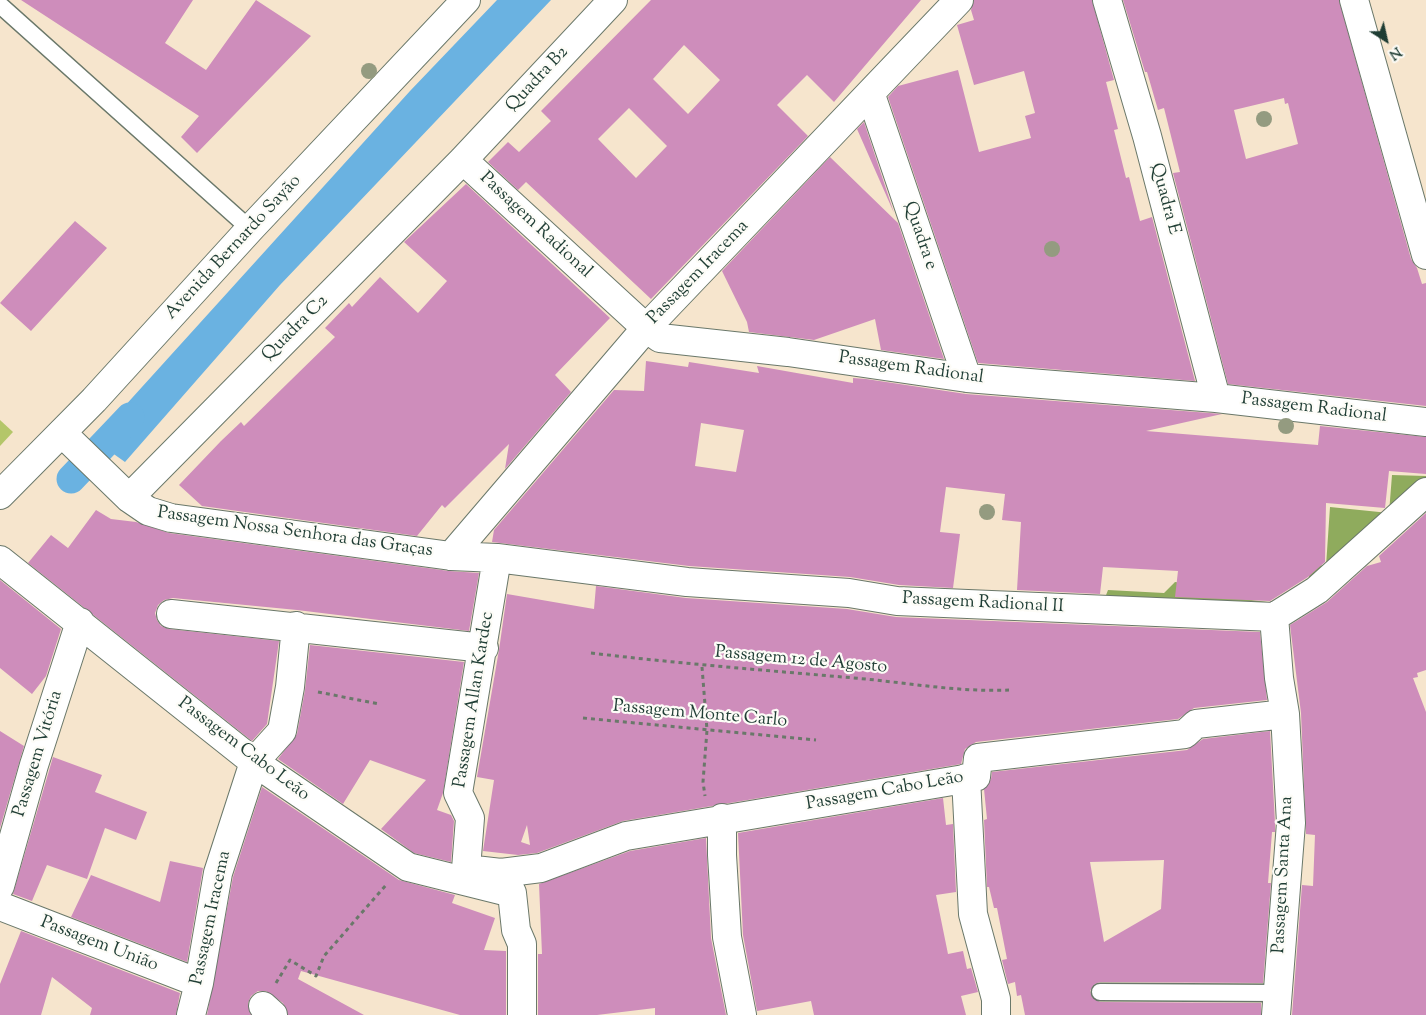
<!DOCTYPE html>
<meta charset="utf-8">
<style>
body{margin:0}
#map{position:relative;width:1426px;height:1015px;overflow:hidden;background:#f6e5cd;font-family:"Sorts Mill Goudy",serif}
canvas{display:block}
.north{position:absolute;left:1361px;top:15px;width:50px;height:50px;-webkit-text-stroke:4px #fdfcf7;paint-order:stroke;rotate:145deg;font-size:14px;font-weight:700;line-height:20px;text-align:center;color:#1f3d34}
.north::after{content:'';display:block;margin:auto;width:18px;height:22px;background:#1f3d34;clip-path:polygon(50% 0,100% 100%,50% 72%,0 100%)}
</style>
<div id="map">
<canvas width="1426" height="1015"></canvas>
<div class="north">N</div>
</div>
<script>
const context = document.querySelector('canvas').getContext('2d');
context.lineJoin = 'round';
function paint(path, color) {
  context.fillStyle = color;
  context.fill(path, 'evenodd');
}
function stroke(path, color, width, dash) {
  context.strokeStyle = color;
  context.lineWidth = width;
  context.lineCap = dash ? 'butt' : 'round';
  context.setLineDash(dash || []);
  context.stroke(path);
}
function label(font, color, halo, rows, align = 'center') {
  context.font = font + ' "Sorts Mill Goudy",serif';
  context.lineWidth = 4.5;
  context.setLineDash([]);
  context.textBaseline = 'middle';
  context.strokeStyle = halo;
  context.fillStyle = color;
  for (const [text, x, y, turn = 0] of rows) {
    context.save();
    context.translate(x, y);
    context.rotate((+turn || 0) * Math.PI / 180);
    context.textAlign = isNaN(turn) ? turn : align;
    if (halo) context.strokeText(text, 0, 0);
    context.fillText(text, 0, 0);
    context.restore();
  }
}
paint(new Path2D(`
 M0,420L13,432L0,446Z`), '#b4c669');
paint(new Path2D(`
 M1392,475L1426,476V483L1308,588L1310,564L1326,566L1330,507L1389,513Z
 M1175,582L1222,587L1236,598L1267,602L1240,607L1101,608L1108,590L1164,593Z`), '#8fab5d');
paint(new Path2D(`
 M497,0H551L280,285L125,462L94,440L410,91Z`), '#6ab2e1');
stroke(new Path2D(`
 M71,479L130,417`), '#6ab2e1', 29);
paint(new Path2D(`
 M21,0H193L165,43L206,70L256,0L311,36L197,153L181,137L199,116Z
 M651,0H921L834,102L807,75L777,105L808,136L651,299L526,182L518,190L488,162L508,142L519,152L551,121L541,111ZM684,45L720,80L688,114L653,79ZM629,108L667,146L636,178L598,139Z
 M974,0H1092L1114,80L1106,82L1118,129L1114,130L1126,178L1129,177L1140,221L1152,217L1195,381L978,363L888,97L898,86L958,70L979,152L1031,138L1025,116L1035,113L1024,71L974,85L957,25L974,20L971,10Z
 M1123,0H1339L1411,259L1417,268L1422,284L1426,283V406L1228,384L1173,173L1180,172L1164,108L1158,110L1147,72H1145ZM1284,98L1285,104L1288,103L1298,144L1246,159L1234,110Z
 M864,122L894,213L857,129Z
 M830,157L898,223L944,359L881,350L875,319L814,340L749,332L747,322L722,271Z
 M466,184L610,318L555,375L571,392L505,469L509,444L445,508L442,505L417,536L202,506L179,485L221,441L241,422L244,426L335,337L325,328L349,303L352,307L380,277L418,313L447,281L404,242Z
 M75,221L107,248L31,331L0,303Z
 M646,361L688,367L689,362L759,373L757,366L853,383V378L866,379L966,394L1222,414L1146,431L1318,445L1320,426L1426,437V474L1389,471L1385,508L1326,503L1325,562L1308,577L1270,601L1175,597L1178,571L1103,567L1100,594L1017,590L1021,522L1002,520L1005,494L946,487L940,532L960,534L953,588L899,585L850,577L689,566L492,542L494,530L614,390L644,391ZM701,423L744,430L736,472L695,466Z
 M96,510L111,519L136,522L169,533L449,571L479,573L469,631L297,610L173,598L164,600L158,605L155,613L157,620L161,626L169,629L279,641L267,724L252,741L28,563L51,535L68,548Z
 M1426,513V670L1417,673L1418,677L1413,678L1426,712V1015H1292L1302,885L1313,886L1315,835L1306,834L1301,713L1290,625L1327,602L1367,566L1381,562L1379,556Z
 M0,580L61,629L46,676L32,694L0,668Z
 M596,586L686,598L847,609L896,617L1260,632L1267,700L1194,708L1178,719L976,742L965,749L961,764L623,821L537,853L518,855L483,851L494,780L477,777L499,650L507,594L594,609ZM527,825L530,845L521,842Z
 M310,645L464,662L443,793L437,810L451,815L454,821L451,862L414,853L381,829L426,780L370,760L343,804L278,759L297,734L305,690Z
 M0,731L24,746L0,828Z
 M1270,731L1275,823V832H1272L1268,883H1271L1263,983L1100,982L1095,984L1090,991L1092,997L1100,1002L1261,1003V1015H1025L1021,995L1017,996L1015,982L1008,984L1002,960L1007,959L997,908H994L989,887H987L984,820L987,819L984,789L991,779L992,772L1187,750L1203,739ZM1164,860L1161,909L1104,942L1090,862Z
 M53,757L102,775L95,792L147,812L136,840L105,828L87,879L47,865L32,901L13,894Z
 M262,787L399,880L455,895L452,903L495,918L484,950L506,951V1015H460L301,971L298,979L364,1015H288L283,1003L266,991H258L251,996L248,1003L251,1015H207L233,877Z
 M943,798L946,825L953,824L956,892L936,895L948,954L963,951L967,969L971,968L978,992L961,996L966,1015H814L811,1001L757,1011L743,935L738,833Z
 M706,838L711,938L726,1015H655V1008L597,1015H538V954H542L539,884L630,851Z
 M170,861L203,868L187,962L71,917L91,875L160,902Z
 M21,931L180,993L176,1015H90L92,1008L52,977L41,1015H0V984Z`), '#ce8dbb');
const lane = new Path2D(`
 M0,5L250,229
 M1100,992L1277,993`);
const street = new Path2D(`
 M1107,0L1147,136L1216,398
 M1354,0L1426,255
 M871,95L967,378
 M463,160L646,328L660,338L788,352L967,378L1216,398L1426,422
 M62,433L129,498L148,511L171,518L451,556L497,558L687,582L849,593L897,601L1274,617L1317,590L1426,492
 M129,498L463,160L613,0
 M451,556L646,328L959,0
 M497,558L458,793L470,818L466,869L501,873L541,868L626,836L976,777L978,758L1185,734L1196,724L1285,714
 M0,560L254,762L408,867L512,893
 M171,614L484,648
 M1274,617L1279,678L1285,714L1291,823L1276,1015
 M966,778L973,914L996,999V1015
 M722,818V855L727,937L742,1015
 M504,877L512,893L516,930L522,944V1015
 M0,886L34,765L80,622
 M0,906L199,983
 M263,1006L273,1015
 M191,1015L199,983L218,873L254,762L282,731L290,687L296,626`);
const secondary = new Path2D(`
 M0,495L94,400L250,229L466,0`);
stroke(lane, '#6a786a', 19);
stroke(street, '#6a786a', 30);
stroke(secondary, '#6a786a', 30);
stroke(new Path2D(`
 M591,653C683,664 774,671 866,679C914,684 961,692 1009,690
 M702,667L707,730L703,782L705,796
 M318,692L379,704
 M583,718L816,740
 M276,983L290,960L316,976L324,956L386,885`), '#6a786a', 3, [4, 4]);
stroke(lane, '#fff', 16);
stroke(street, '#fff', 28);
stroke(secondary, '#fff', 28);
context.fillStyle = '#949b80';
for (const [x, y] of [
 [369,71],
 [1264,119],
 [1052,249],
 [1286,426],
 [987,512]
]) {
  context.beginPath();
  context.arc(x, y, 8, 0, 2 * Math.PI);
  context.fill();
}
label('18px', '#1f3d34', '#fdfcf7', [
 ["Quadra B2",538,80,-47],
 ["Quadra E",1164,199,75],
 ["Passagem Radional",535,226,43],
 ["Quadra e",919,236,71],
 ["Avenida Bernardo Sayão",234,248,-47],
 ["Passagem Iracema",699,273,-46],
 ["Quadra C2",296,329,-45],
 ["Passagem Radional",911,369,8],
 ["Passagem Radional",1314,409,7],
 ["Passagem Nossa Senhora das Graças",295,533,8],
 ["Passagem Radional II",983,604,3],
 ["Passagem 12 de Agosto",801,661,5],
 ["Passagem Allan Kardec",475,700,-81],
 ["Passagem Monte Carlo",700,715,5],
 ["Passagem Cabo Leão",243,750,37],
 ["Passagem Vitória",39,754,-73],
 ["Passagem Cabo Leão",885,792,-10],
 ["Passagem Santa Ana",1284,875,-87],
 ["Passagem Iracema",212,918,-78],
 ["Passagem União",99,945,21]
]);
</script>
